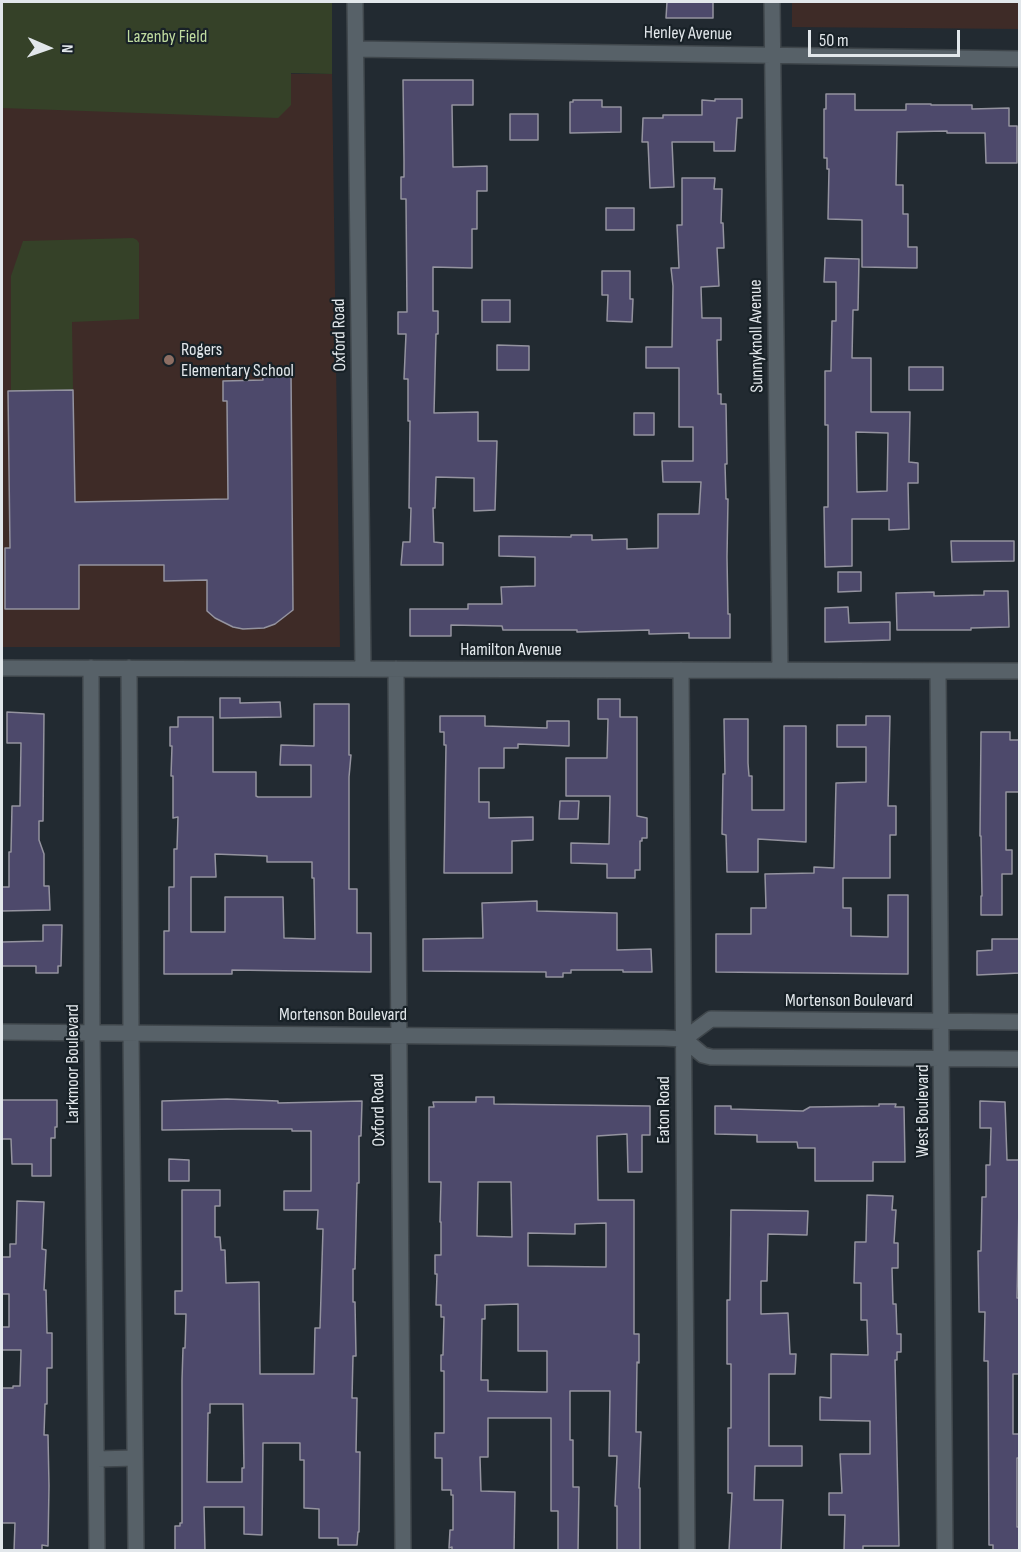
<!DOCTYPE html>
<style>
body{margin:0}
#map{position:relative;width:1021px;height:1552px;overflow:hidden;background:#222a31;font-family:"Sofia Sans Condensed",sans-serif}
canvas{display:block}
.frame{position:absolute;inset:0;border:3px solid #e2e7eb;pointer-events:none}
.north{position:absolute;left:18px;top:18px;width:60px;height:60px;-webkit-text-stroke:4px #182127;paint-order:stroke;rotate:92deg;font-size:16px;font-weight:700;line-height:24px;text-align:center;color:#e2e7eb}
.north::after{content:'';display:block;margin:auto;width:21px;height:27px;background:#e2e7eb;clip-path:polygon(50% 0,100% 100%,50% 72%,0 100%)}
.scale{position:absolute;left:808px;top:30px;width:152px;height:27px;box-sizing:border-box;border:3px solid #e2e7eb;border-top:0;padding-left:8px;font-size:18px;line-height:21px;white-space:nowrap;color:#e2e7eb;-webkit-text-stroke:4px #182127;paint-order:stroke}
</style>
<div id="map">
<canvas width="1021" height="1552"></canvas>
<div class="frame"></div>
<div class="north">N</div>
<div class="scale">50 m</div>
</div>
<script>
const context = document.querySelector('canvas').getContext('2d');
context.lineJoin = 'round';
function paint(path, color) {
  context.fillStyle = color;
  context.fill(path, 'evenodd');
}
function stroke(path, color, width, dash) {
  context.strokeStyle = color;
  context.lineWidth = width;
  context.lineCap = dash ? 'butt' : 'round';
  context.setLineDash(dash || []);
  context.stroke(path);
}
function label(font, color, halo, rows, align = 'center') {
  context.font = font + ' "Sofia Sans Condensed",sans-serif';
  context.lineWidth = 4.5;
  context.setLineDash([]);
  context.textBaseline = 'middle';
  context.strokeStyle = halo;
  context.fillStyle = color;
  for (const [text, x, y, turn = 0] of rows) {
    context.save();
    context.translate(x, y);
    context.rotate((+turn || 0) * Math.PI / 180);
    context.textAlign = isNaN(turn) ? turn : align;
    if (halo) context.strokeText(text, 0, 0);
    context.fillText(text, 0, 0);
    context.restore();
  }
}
paint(new Path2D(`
 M792,2H1019V29L792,27Z
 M2,72L332,74L340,647H2Z`), '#3e2b27');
paint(new Path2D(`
 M2,2H332V74L291,73V105L278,118L2,108Z
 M133,238L137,240L139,243V319L72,322L73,390L11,391V276L23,241Z`), '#354128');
const building = new Path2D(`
 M667,2H713V18H666Z
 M403,80H473V105H452L453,167L487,166V191H477V229H472V268L433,267V311H438V334H436L434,413L478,412V441H497L495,510L474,511V478L436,477L435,508H433L434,542L443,543V565H401L403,542H410L411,508H409L410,421H408V379H404L406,334H398V312H407L406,199H401V177H404V161Z
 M826,94H855V110H906V104H931V105H972V109L1009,108V126H1017V163H986L985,133H947V131L897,132L896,185H903V214H908V247H917V268L862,267V220L828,219L829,169H827V158H824V109H826Z
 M715,99H742V118H737L735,151H714V142H672L674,187L650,188L648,142H642L643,118H663V115H702V100L715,101Z
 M573,100H602V107H621V132L570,133V102H573Z
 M510,114H538V140H510Z
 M682,178H715L714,189H722L721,223H723L724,248H717L719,286L701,287L702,318H721V340H717L718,394H721V404H726L727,464H725L726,499H728L727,557L728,614H730V638H689V633L649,634V630L577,632V630H503L502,626L451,625V636H410V609H468V604H502L501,587L535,586V557L499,556V536L571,537V535H592V540L627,539V549L658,548V514H699L701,482H663L662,461H693V427H679V368H646V347H672L673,286L671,268H679L677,225H682Z
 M606,208H634V230H606Z
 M825,258L859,259L858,310H853L852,358H871V412H910L909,462L918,463V483H908L909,529L889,530V519H852V566L825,567L824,507H828V425H825V371H831L832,321H836V282H824ZM856,432L888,433L887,491L857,492Z
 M602,271H630V299H633L632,322L607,321L608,295H602Z
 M482,300H510V322H482Z
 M497,345L529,346V370H497Z
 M909,367H943V390H909Z
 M262,372H291L293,610L275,624L264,628L243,629L233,627L215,618L207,611V580L164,581V565H79V609H5V548H10L8,391L73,390L75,502L228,499L227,401H223V381L263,380Z
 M634,413H654V435H634Z
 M951,541H1014V561L952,562Z
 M838,572H861V591L838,592Z
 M984,591H1008L1009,627L971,628V630H897L896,593L934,592V596L984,595Z
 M848,607L849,623L890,622V640L825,642V608Z
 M220,698H240V703L280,702L281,717L220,718Z
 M598,699H620V717H637V816L647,818V838H642V841H640V870H635V878H607V864L571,863V843L609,844L610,796H566V758H607L608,719H598Z
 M314,704H349V755H351L349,777V889H357V933H371V972L232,970V974H164V931H169V887H174V849H177L178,817L173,818V776H171L172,746H170V727H178V717H213V772H256V796L258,797H311V765H280L281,745L314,746ZM215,854L267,856V862H312V878H314L315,939L284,938L283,897H225V932H191V877H216Z
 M7,712L44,714L43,821H39V840L44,854V886H49L50,910L2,911V887H9V852H11L12,806H20L21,743H7Z
 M440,716H485V726L547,728V721H569V746L518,744V748H504V768H479V802H489V818L533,817V840L512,841V873H444L446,745H444V732H440Z
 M866,716H890L888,806H896V835H890V878H843V908H851V936L888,937V895H908V974L716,972V934H751V908H766L765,874L814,873V867L834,868L836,783L866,782V747H837V725H866Z
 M724,719H748V763L749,776H752V810H784V726H806V842L758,839V872H727L726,835L722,834L723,774H725Z
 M981,732H1010V740H1020V792H1006V850H1012V874H1002V915H981V896H982L981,836H980Z
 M560,801H579L578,819H559Z
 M537,901V911L617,913V950L651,949L652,972H623V970H571V973H563V977H546V972L423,971V939L483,938L482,903Z
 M43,925H62L61,966H58V973H36V966H2V942L43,941Z
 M992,939H1020V973L977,975V951L992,950Z
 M476,1097H494V1104L650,1106V1135H642V1172H628L627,1134L597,1136L598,1200H634V1334H639V1363L637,1362L636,1432H641L639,1488H640V1551H617V1506H615L617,1456H609L610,1391H570V1440H573V1487H579L578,1551H558V1511H551V1418H488V1457H480L481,1491L515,1492L514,1551H452V1547L449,1548L450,1530H453V1495H451V1490H442V1458H435V1433H444V1371H441V1355H443L444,1317H441V1305H436L437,1274H435V1255H441V1222H440L441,1182H429V1107H434L433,1102H476ZM478,1182H511L512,1237L477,1236ZM606,1223V1267L528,1266V1233L575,1234V1224ZM518,1304V1351H547V1392L488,1391V1380H481L482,1319H485V1305Z
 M227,1099L278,1101V1103L362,1101L361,1136H359V1183H357L355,1269H353V1302H355L356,1356H353L352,1398H357L356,1452H360L359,1532H358L357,1545H338V1538H319V1509L304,1508V1460H300V1443H263L262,1535L244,1534V1507H204L205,1551H175V1526H180V1523H182V1380L183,1348H185L186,1314H175V1291H182V1190H220V1206H215V1237H220L221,1250H225L226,1283L259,1282L260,1374H314L315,1328H320L323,1229H317L318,1210H284V1191H311V1131H292V1129H240L162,1130V1101ZM210,1404H243L244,1468H242V1482H207L208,1413H210Z
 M2,1100H57V1127H55V1138H51V1176H32V1164H12L11,1139H2Z
 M980,1101L1005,1102L1007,1160H1020L1017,1298H1020V1374H1013V1434H1020V1458H1017V1527H1020V1550H993V1545H989L988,1361H984L985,1312H979L978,1251H981L982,1197H986V1165H990L991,1128H980Z
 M879,1104H896L895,1107H904L905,1162H873V1181H815V1148H798L797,1142H757V1135L715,1134V1106H731V1109L803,1111L810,1107L879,1106Z
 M169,1159L189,1160V1181H169Z
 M867,1195L893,1196L892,1210H896L894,1243H898V1268H892L893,1304H896L897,1334H901V1352H897V1360H895L899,1546H863V1551H844L845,1515H829V1493H842L840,1454H870V1421L820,1420V1397L831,1398V1354L868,1355L867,1320H861V1283H854L855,1242H866Z
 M17,1201L44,1202L42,1249L46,1250L44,1290H46L47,1333H52V1368H47V1404H45L44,1435H48L49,1486L48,1546L42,1545V1551H14L15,1523H2V1388H13V1386H20L21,1350H2V1327H9V1294H2V1257H10V1244H16Z
 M731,1210L808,1211L807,1235L768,1234L767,1281H761V1314L788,1313L790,1354H796L795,1374H769V1446H802V1466H755L754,1500H783L781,1551H729L732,1493H728V1428H731V1364H727V1300H730Z`);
paint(building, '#4d496b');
stroke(building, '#94939f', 1.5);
const minor = new Path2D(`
 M355,2L363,669
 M772,2L780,670
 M356,49L1020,59
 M2,668L1020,671
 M91,668L92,1032L97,1550
 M129,668L131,1033L136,1550
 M396,669L403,1550
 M681,670L687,1550
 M938,671L945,1550
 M2,1032L664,1038L684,1039L703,1055L711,1057L1020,1059
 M684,1039L711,1019L1020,1022
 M97,1459L135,1458`);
stroke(minor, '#3f464b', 18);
stroke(minor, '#576168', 15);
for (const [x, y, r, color] of [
 [169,360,6,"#8d6e63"]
]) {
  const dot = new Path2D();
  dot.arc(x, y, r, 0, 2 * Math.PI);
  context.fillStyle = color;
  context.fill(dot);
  stroke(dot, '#182127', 2);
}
label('18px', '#e2e7eb', '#182127', [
 ["Henley Avenue",688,34,1],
 ["Oxford Road",340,335,-91],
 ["Sunnyknoll Avenue",757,336,-91],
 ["Hamilton Avenue",511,650],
 ["Mortenson Boulevard",849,1001],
 ["Mortenson Boulevard",343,1015],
 ["Larkmoor Boulevard",73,1064,-90],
 ["Oxford Road",379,1110,-91],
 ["Eaton Road",664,1110,-90],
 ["West Boulevard",923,1111,-90]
]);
label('18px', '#c0dca0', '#182127', [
 ["Lazenby Field",167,37]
]);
label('18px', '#e2e7eb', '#182127', [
 ["Rogers",181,350],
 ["Elementary School",181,371]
], 'left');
</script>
